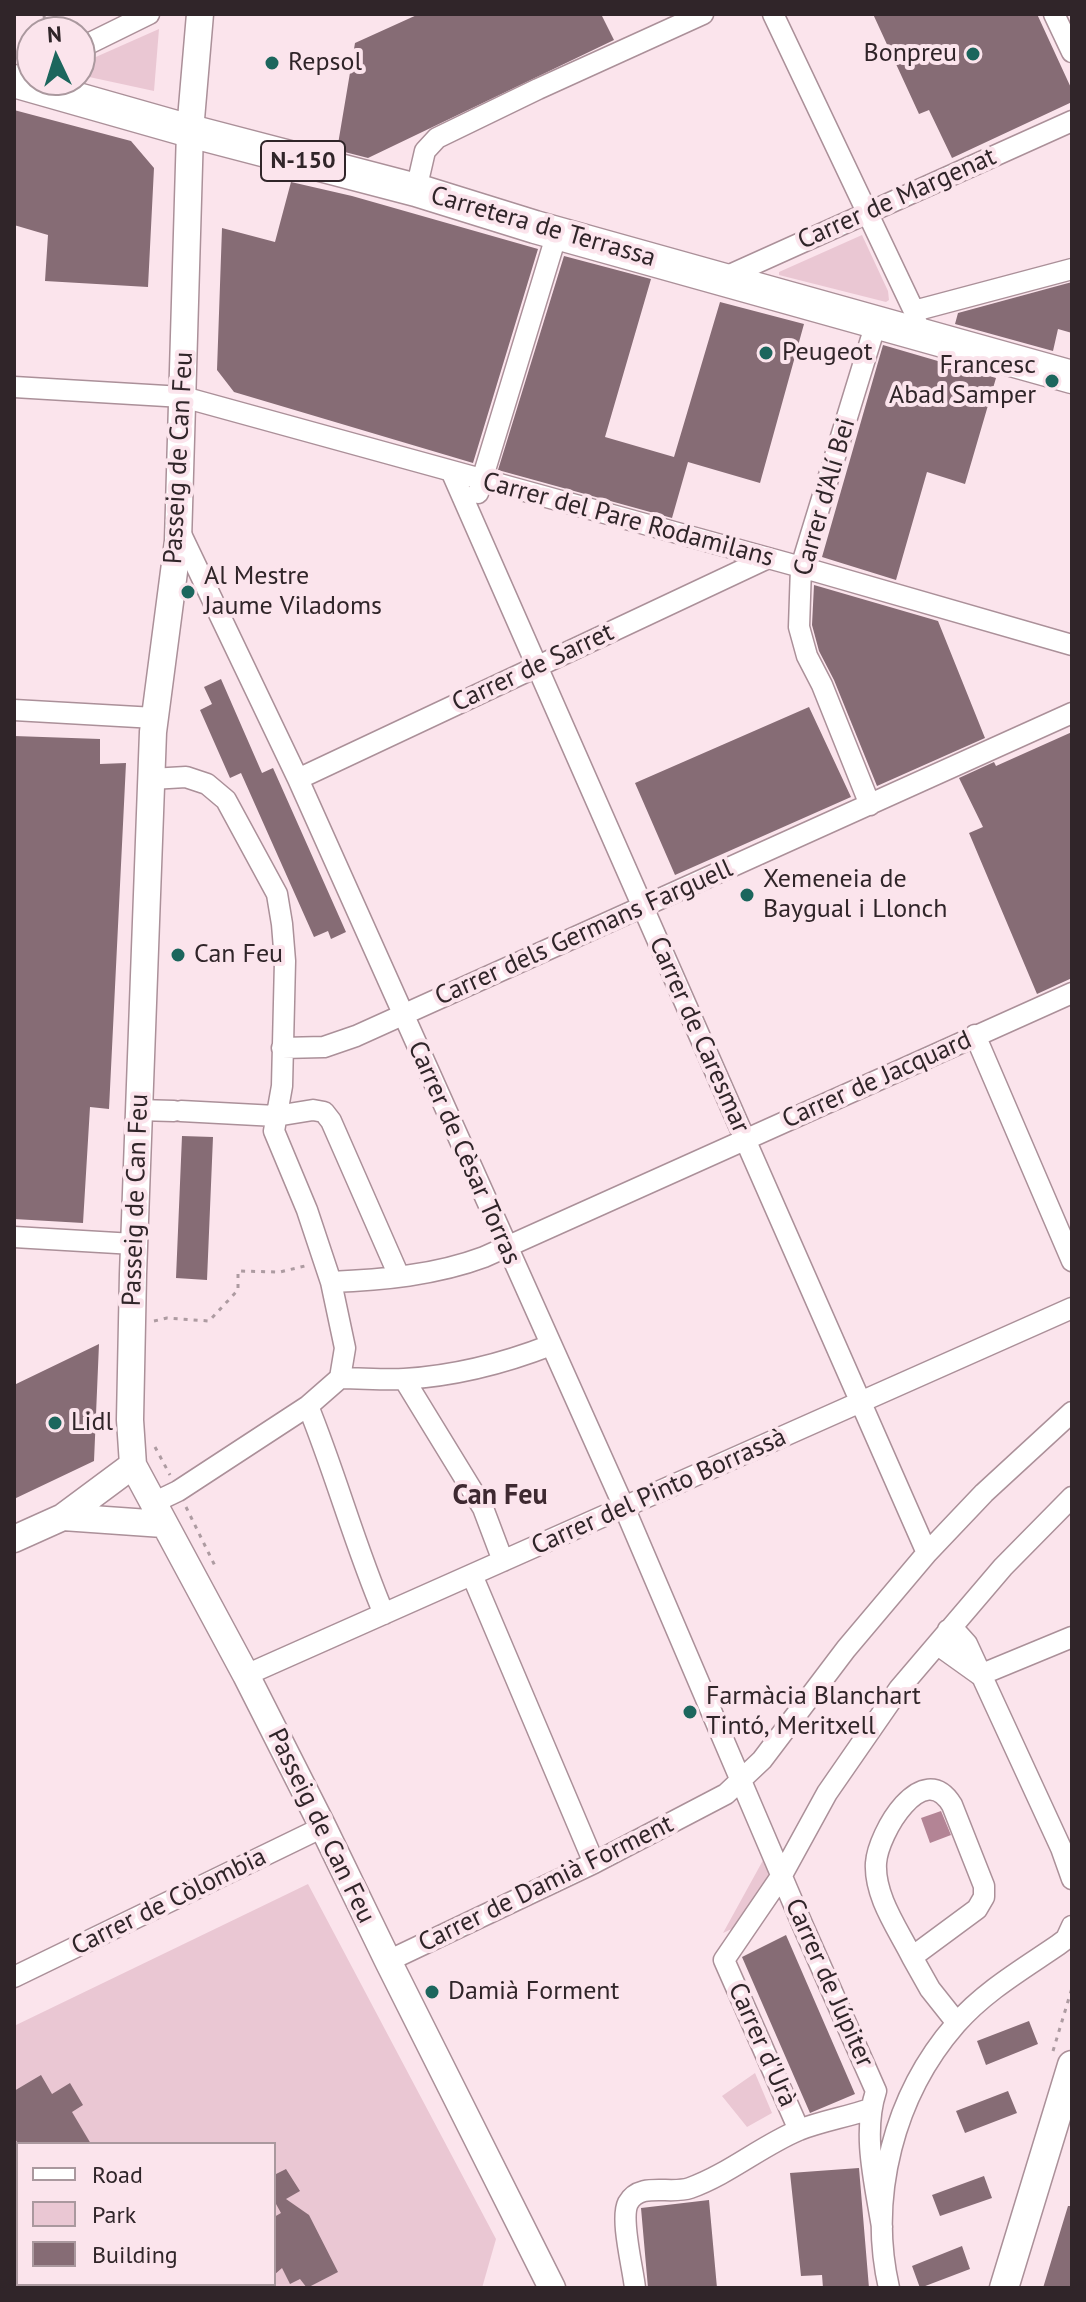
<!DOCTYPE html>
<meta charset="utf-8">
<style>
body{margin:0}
#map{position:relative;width:1086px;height:2302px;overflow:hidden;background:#fbe4ec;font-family:"PT Sans",sans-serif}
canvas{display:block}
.frame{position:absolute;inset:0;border:16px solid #302529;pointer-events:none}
.legend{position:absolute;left:16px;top:2142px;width:260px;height:144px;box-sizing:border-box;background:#fbe4ec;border:2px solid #aa989e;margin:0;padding:10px 14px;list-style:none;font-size:24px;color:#302529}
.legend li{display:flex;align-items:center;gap:16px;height:40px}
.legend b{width:40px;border:2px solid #aa989e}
.north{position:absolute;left:16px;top:16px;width:80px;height:80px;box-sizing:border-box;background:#fbe4ec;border:2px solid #aa989e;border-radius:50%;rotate:356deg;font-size:22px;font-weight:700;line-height:32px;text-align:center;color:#302529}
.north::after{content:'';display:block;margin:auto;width:28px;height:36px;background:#1c665d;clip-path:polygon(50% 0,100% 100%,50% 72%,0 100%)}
</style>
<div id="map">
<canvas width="1086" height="2302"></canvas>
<div class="frame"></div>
<ul class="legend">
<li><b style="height:10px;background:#fff"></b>Road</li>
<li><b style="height:22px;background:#eac7d3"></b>Park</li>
<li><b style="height:22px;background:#866c75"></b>Building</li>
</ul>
<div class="north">N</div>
</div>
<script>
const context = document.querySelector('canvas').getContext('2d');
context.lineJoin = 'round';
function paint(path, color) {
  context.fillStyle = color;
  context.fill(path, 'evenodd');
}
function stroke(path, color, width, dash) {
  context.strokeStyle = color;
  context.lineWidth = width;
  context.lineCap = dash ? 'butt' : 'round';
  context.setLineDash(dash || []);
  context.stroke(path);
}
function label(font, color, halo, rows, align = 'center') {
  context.font = font + ' "PT Sans",sans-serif';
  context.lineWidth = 8;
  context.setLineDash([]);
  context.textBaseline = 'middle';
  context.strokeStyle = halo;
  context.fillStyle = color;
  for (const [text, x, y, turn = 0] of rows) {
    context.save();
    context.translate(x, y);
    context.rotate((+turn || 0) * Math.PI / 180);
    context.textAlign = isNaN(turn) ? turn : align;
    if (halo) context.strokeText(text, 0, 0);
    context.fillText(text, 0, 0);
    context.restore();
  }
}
paint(new Path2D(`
 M159,29L154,91L80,75V64Z
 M862,235L888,291L889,300L886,302L779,275V272Z
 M767,1853C774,1916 780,1907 723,1933Z
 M308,1884L496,2239L482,2288H14V2026ZM18,2144H274V2284H18Z
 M755,2073L772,2113L747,2127L722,2096Z`), '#eac7d3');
paint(new Path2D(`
 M941,1811L951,1835L930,1843L921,1818Z`), '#b38495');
paint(new Path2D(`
 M419,14H601L614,40L368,158L337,150L355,43Z
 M873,14H1037L1072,90V102L952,158L929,110L919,114Z
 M14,110L131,141L154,168L148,287L45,281L48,235L14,225Z
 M291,182L352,196L538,249L473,463L234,392L217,370L222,228L275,242Z
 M564,256L651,279L605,437L674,457L720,302L804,324L760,483L688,462L672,518L498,470Z
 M1072,282V333L1058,329L1053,351L955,324L958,313Z
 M883,345L996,378L965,484L927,472L896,580L822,557Z
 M814,585L938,621L985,738L877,786L834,680L819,651L812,625Z
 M221,679L262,773L273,768L346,932L331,939L328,931L314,937L241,773L230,778L200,710L212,704L204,687Z
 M809,707L851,797L675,875L635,783Z
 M1072,732V978L1037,994L969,833L983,827L959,778L994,762L996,766Z
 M14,736L100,739V764L126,763L109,1109L90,1107L83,1223L14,1219Z
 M182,1136L213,1137L207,1280L176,1278Z
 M99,1344L94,1461L14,1499V1385Z
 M786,1935L855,2094L810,2113L742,1957Z
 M1029,2021L1038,2044L986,2065L977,2041Z
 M41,2075L52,2094L70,2083L83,2105L72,2112L91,2144H18L14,2137V2091Z
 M1008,2091L1017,2113L965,2133L956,2111Z
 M859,2168L869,2288H823L822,2275L801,2276L790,2173Z
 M286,2169L300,2191L286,2199L309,2215L338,2272L307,2288L300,2279L290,2284L282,2268L274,2275V2217L281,2213L276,2204L274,2205V2175Z
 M984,2176L992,2198L940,2216L932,2195Z
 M709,2200L717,2288H648L641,2208Z
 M1068,2206H1072V2288H1043Z
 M962,2246L970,2269L920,2288L912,2266Z`), '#866c75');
const minor = new Path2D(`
 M773,14L914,311L919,334
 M1054,14L1072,52
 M80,48L149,14
 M416,190L425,151L437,138L538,89L703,14
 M723,278L1072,121
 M914,311L1072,269
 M14,387L183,397L801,567L1072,645
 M452,473L927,1553
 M478,493L557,233
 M179,530L298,779L624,1507L803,1926L876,2091C862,2134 875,2183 882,2227
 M14,710L155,718
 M151,779L186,777L207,784L226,800L277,894L282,924L285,961L282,1086L274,1131L307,1210L331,1282L345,1348L340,1378L308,1406L178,1491L153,1503
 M298,779L768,558
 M870,805L822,685L807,656L799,627L801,567L876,323
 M975,1035L1072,1261
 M282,1048L324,1047L356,1036L1072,713
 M138,1110L174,1111
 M181,1111L276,1116L313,1110L324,1112L331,1121L399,1276
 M14,1237L134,1244
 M331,1282C382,1280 436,1275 484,1257L1072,993
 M340,1378C361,1378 383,1380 404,1379C453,1376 505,1363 551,1345
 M404,1379L483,1508L503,1561
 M308,1406C336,1475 355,1546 384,1614
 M472,1575L594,1863
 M948,1630L958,1634L967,1644L1061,1848L1072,1879
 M948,1630L945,1650L980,1675
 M246,1675L1072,1308
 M980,1675L1072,1637
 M912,1957C898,1929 874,1896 876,1863C878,1833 923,1757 952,1805L984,1886V1897L977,1909L912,1957L930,1989L957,2023
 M388,1961L594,1863L726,1794L762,1760L846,1649L927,1553L984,1493L1072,1412
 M14,1977L323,1827
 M799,2130L724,1960L782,1875L827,1793L899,1689L1003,1567L1072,1497
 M635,2288C633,2268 620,2219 628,2203C640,2181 670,2195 690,2188C729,2174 761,2146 799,2130C822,2121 847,2117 870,2109
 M889,2288C868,2196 894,2095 956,2024C985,1991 1023,1969 1058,1945L1066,1939L1072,1926`);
const tertiary = new Path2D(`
 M200,14L190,131L178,541L153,732L133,1274L130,1420L133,1465L246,1675L323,1827L388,1961L552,2288
 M63,1517L163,1524
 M14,1539L63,1517L133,1465`);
const secondary = new Path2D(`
 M1004,2288L1072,2065`);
const primary = new Path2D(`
 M14,81L190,131L416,190L535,227L1072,377`);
stroke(minor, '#ab9099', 23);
stroke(tertiary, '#ab9099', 29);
stroke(secondary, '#ab9099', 31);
stroke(primary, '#ab9099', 35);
stroke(new Path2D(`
 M44,14L45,32
 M154,1321L167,1318L209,1321L238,1290V1271L280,1272L305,1266
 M155,1447L170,1475
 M186,1507L216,1568
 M1053,2051L1072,1988`), '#ad9ba1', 3, [4, 6]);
stroke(minor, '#fff', 20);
stroke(tertiary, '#fff', 26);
stroke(secondary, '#fff', 28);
stroke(primary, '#fff', 32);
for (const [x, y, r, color] of [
 [973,54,8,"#1c665d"],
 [272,63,8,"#1c665d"],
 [766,353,8,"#1c665d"],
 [1052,381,8,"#1c665d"],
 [188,592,8,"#1c665d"],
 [747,895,8,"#1c665d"],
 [178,955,8,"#1c665d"],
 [55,1423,8,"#1c665d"],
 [690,1712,8,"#1c665d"],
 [432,1992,8,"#1c665d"]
]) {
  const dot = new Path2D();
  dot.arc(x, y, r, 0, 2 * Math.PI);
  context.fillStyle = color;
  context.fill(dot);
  stroke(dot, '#fbe4ec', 3);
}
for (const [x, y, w] of [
 [303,161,84]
]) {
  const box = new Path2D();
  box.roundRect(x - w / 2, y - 20, w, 40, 6);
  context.fillStyle = '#fbe4ec';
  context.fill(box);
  stroke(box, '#302529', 2);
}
label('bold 24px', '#302529', null, [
 ["N-150",303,161]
]);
label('26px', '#302529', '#fbe4ec', [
 ["Bonpreu",957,54,"right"],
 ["Repsol",288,63],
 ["Peugeot",782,353],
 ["Francesc",1036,366,"right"],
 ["Abad Samper",1036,396,"right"],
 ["Al Mestre",204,577],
 ["Jaume Viladoms",204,607],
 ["Xemeneia de",763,880],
 ["Baygual i Llonch",763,910],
 ["Can Feu",194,955],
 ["Lidl",71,1423],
 ["Farmàcia Blanchart",706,1697],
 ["Tintó, Meritxell",706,1727],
 ["Damià Forment",448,1992]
], 'left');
label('26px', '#302529', '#fbe4ec', [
 ["Carrer de Margenat",897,199,-24],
 ["Carretera de Terrassa",543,227,16],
 ["Passeig de Can Feu",179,458,-87],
 ["Carrer d'Alí Bei",825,497,-74],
 ["Carrer del Pare Rodamilans",628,520,15],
 ["Carrer de Sarret",533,668,-25],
 ["Carrer dels Germans Farguell",584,933,-24],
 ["Carrer de Caresmar",699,1035,66],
 ["Carrer de Jacquard",877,1080,-24],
 ["Carrer de Cèsar Torras",464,1153,66],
 ["Passeig de Can Feu",136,1200,-88],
 ["Carrer del Pinto Borrassà",659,1492,-24],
 ["Passeig de Can Feu",321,1826,64],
 ["Carrer de Damià Forment",546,1884,-26],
 ["Carrer de Còlombia",169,1902,-26],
 ["Carrer de Júpiter",829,1983,66],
 ["Carrer d'Urà",762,2045,66]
]);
label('bold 28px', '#3e2931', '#fbe4ec', [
 ["Can Feu",500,1496]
]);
</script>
